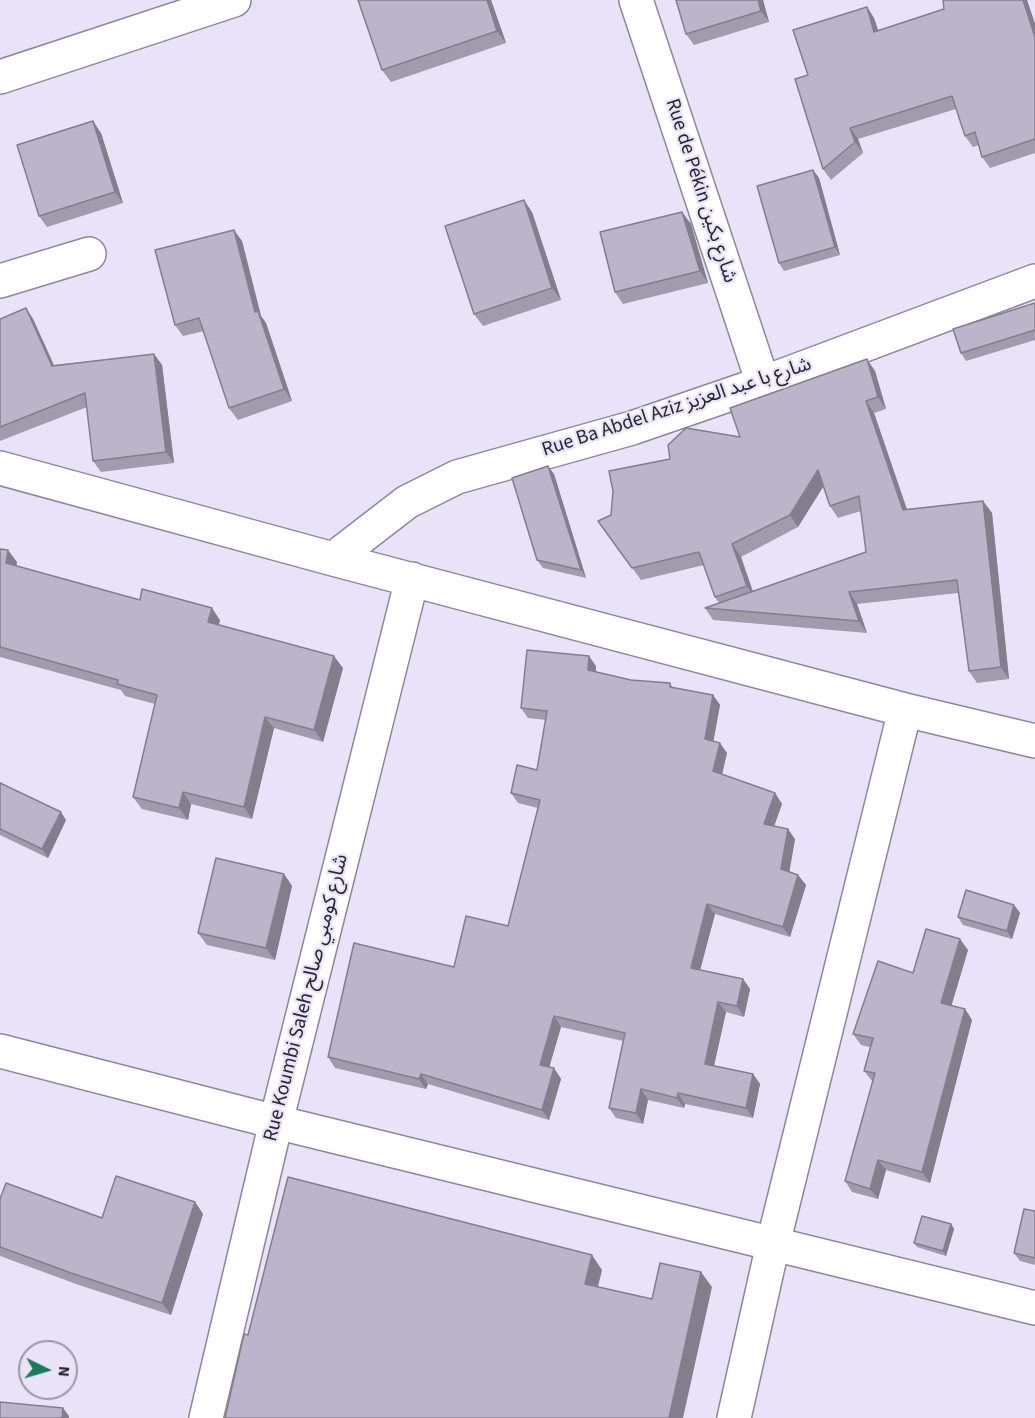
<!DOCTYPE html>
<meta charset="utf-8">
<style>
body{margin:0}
#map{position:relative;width:1035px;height:1418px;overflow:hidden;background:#e9e2f9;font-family:"Source Sans 3",sans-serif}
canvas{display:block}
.north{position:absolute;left:18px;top:1340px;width:60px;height:60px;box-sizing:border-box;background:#e9e2f9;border:2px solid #9c97a8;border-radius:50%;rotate:95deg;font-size:16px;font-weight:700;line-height:24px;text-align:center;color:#29262f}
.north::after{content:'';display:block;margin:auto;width:21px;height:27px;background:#1a7c54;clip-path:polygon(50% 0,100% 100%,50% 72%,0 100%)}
</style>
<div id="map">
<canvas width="1035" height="1418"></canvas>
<div class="north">N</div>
</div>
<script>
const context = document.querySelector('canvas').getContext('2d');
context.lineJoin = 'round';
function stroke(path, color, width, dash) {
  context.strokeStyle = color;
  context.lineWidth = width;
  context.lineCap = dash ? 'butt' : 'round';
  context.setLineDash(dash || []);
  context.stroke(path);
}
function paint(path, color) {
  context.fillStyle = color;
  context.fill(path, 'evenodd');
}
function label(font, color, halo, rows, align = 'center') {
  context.font = font + ' "Source Sans 3","Noto Sans Arabic",sans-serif';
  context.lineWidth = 4.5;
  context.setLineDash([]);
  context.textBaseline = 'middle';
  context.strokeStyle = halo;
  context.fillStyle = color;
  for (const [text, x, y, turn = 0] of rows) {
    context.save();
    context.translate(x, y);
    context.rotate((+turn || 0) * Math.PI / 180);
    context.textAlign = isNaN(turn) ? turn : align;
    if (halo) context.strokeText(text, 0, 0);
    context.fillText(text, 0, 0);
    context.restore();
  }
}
const minor = new Path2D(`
 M636,0L763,383
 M0,77L234,0
 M0,281L89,254
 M0,468L333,559L905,710L1035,741
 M333,559L407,502L457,477L632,428L763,383L1035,281
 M0,1051L276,1122L1035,1308
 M206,1418L276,1122L412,579
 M734,1418L773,1244L905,710`);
stroke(minor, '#8d879c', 36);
stroke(minor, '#fff', 33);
paint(new Path2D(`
 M358,0H491L506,43L391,82L382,70Z
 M676,0H763L769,22L694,45L686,34Z
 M943,0H1027L1035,24V153L990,168L982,157L979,145L973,147L965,136L956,109L858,139L863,153L831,180L823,169L808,75L867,7L874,18L878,30L944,9Z
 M101,133L123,203L47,227L39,216Z
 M813,170L819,178L840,255L784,271L779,263Z
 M532,212L561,300L483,326L474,314Z
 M682,212L691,224L708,283L623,304L615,292Z
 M242,241L261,316L266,323L292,401L238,420L229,408L204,331L183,336L175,325Z
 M1035,303V340L966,361L961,353Z
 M26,308L33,319L54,365L154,354L162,365L174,463L101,472L93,461L87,407L0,441V319Z
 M875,371L886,409L874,413L907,509L983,501L992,513L1009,679L977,683L969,671L958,593L857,604L867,633L713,620L705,608L719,603L715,597L704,565L641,580L598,521L611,515L670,459L740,437ZM823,487L830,506L838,518L861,511L866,552L753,591L741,557L798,527Z
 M554,474L586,578L543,568L537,560Z
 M0,549L17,562L16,566L140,600L220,620L219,625L343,668L323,742L274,728L252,819L191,804L188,820L142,809L133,797L155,704L125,696L121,690L0,657Z
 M596,666V672L631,680L670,683L673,688L713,695L720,705L713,741L727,753L722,775L775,793L782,804L774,826L795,839L789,872L798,875L806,885L790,937L715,914L700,970L743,979L750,989L744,1017L726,1012L714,1066L753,1074L760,1084L753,1118L685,1104L684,1108L648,1100L643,1124L616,1118L609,1108L623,1041L561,1027L549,1067L554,1068L561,1079L549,1120L428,1084L426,1089L335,1068L328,1057L454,967L508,926L538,808L518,803L511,793L537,770L546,720L528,718L521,708Z
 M0,782L66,820L48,858L0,835Z
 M284,874L292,886L275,960L207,945L198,933Z
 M1014,905L1020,913L1012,939L963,925L958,917Z
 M968,950L951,1006L965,1009L972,1020L930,1183L886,1170L878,1199L852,1192L845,1181L873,1082L864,1071L870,1047L861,1045L853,1034L913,973Z
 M0,1199L102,1218L195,1202L203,1214L171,1315L79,1285L0,1256Z
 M1035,1211V1265L1020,1261L1014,1253Z
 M951,1224L954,1229L946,1256L917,1247L914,1243Z`), '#a19bae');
paint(new Path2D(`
 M487,0H491L506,43L497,31Z
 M758,0H763L769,22L761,11Z
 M1023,0H1027L1035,24V37Z
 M867,7L874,18L882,43L874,32Z
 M93,121L101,133L123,203L115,192Z
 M850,128L858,139L863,153L855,142Z
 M813,170L819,178L840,255L835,247Z
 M524,200L532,212L561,300L552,288Z
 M682,212L691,224L708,283L700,271Z
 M234,230L242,241L261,316L266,323L292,401L284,389L255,312Z
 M26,308L33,319L59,377L52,366Z
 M154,354L162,365L174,463L166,452Z
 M867,359L875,371L886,409L878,397Z
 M866,401L874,413L911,522L903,510Z
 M548,466L554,474L586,578L581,570Z
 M818,470L826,482L798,527L790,515Z
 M983,501L992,513L1009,679L1001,667Z
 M732,544L741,557L755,599L747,586Z
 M8,550L17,562L14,575L6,563Z
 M849,592L857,604L867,633L859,621Z
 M212,608L220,620L216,634L208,622Z
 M334,656L343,668L323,742L314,730Z
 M589,656L596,666L595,680L588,670Z
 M713,695L720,705L712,749L705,739Z
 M265,717L274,728L252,819L244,807Z
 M720,743L727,753L720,782L713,771Z
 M183,792L191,804L188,820L179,808Z
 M775,793L782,804L771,835L764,824Z
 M61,812L66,820L48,858L42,849Z
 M788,829L795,839L788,880L781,869Z
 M284,874L292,886L275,960L266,948Z
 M798,875L806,885L790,937L783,927Z
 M707,904L715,914L698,978L691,968Z
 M1014,905L1020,913L1012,939L1007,931Z
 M960,939L968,950L949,1014L941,1003Z
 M743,979L750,989L744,1017L737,1006Z
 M718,1002L726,1012L712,1074L705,1064Z
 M965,1009L972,1020L930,1183L922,1172Z
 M554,1016L561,1027L547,1075L540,1065Z
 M554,1068L561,1079L549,1120L542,1110Z
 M421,1074L428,1084L426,1089L419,1079Z
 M753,1074L760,1084L753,1118L746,1108Z
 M641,1089L648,1100L643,1124L636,1113Z
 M678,1093L685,1104L684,1108L677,1098Z
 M878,1160L886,1170L878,1199L870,1189Z
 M195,1202L203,1214L171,1315L162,1303Z
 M951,1224L954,1229L946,1256L943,1251Z
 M592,1255L602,1270L595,1299L585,1284Z
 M701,1272L712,1287L683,1418H669Z
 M63,1408L69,1416V1418H62Z`), '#837e8d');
const building = new Path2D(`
 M358,0H487L497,31L382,70Z
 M676,0H758L761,11L686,34Z
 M943,0H1023L1035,37V139L982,157L975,132L965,136L952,96L850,128L855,142L823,169L795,79L808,75L793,30L867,7L874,32L944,9Z
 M93,121L115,192L39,216L17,145Z
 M813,170L835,247L779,263L757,186Z
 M524,200L552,288L474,314L445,226Z
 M682,212L700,271L615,292L600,232Z
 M234,230L255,312L258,311L284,389L229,408L199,318L175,325L155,250Z
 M1035,303V330L961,353L953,329Z
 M26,308L52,366L154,354L166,452L93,461L85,393L0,427V319Z
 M867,359L878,397L866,401L903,510L983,501L1001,667L969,671L957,580L849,592L859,621L705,608L866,552L859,496L830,506L818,470L790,515L732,544L747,586L715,597L699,552L632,568L598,521L611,515L613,491L609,471L670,459L668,445L686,428L740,437L730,408Z
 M548,466L581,570L537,560L512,478Z
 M0,549L8,550L6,563L140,600L142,589L212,608L208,622L334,656L314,730L265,717L244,807L183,792L179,808L133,797L157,695L117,684L118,680L0,647Z
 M527,650L589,656L588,670L631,680L670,683V687L713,695L705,739L720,743L713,771L775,793L764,824L788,829L781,869L798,875L783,927L707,904L691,968L743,979L737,1006L718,1002L705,1064L753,1074L746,1108L678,1093L677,1098L641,1089L636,1113L609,1108L625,1033L554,1016L540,1065L554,1068L542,1110L421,1074L419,1079L328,1057L354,943L454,967L466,916L508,926L540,800L511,793L517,765L537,770L547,711L521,708Z
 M0,783L61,812L42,849L0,829Z
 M216,858L284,874L266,948L198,933Z
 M966,890L1014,905L1007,931L958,917Z
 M926,929L960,939L941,1003L965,1009L922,1172L878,1160L870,1189L845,1181L875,1073L864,1071L873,1038L853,1034L878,961L913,973Z
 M116,1176L195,1202L162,1303L71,1273L0,1247V1199L6,1183L102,1218Z
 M288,1177L592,1255L585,1284L652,1299L660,1263L701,1272L669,1418H225L244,1334L248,1335Z
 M1024,1209L1035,1211V1258L1014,1253Z
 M922,1216L951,1224L943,1251L914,1243Z
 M0,1402L63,1408L62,1418H0Z`);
paint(building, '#bbb4ca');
stroke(building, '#837e8d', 1.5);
label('20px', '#29262f', '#e9e2f9', [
 ["Rue de Pékin شارع بكين",700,191,72],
 ["Rue Ba Abdel Aziz شارع با عبد العزيز",677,408,-18],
 ["Rue Koumbi Saleh شارع كومبي صالح",307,998,-76]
]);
</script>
